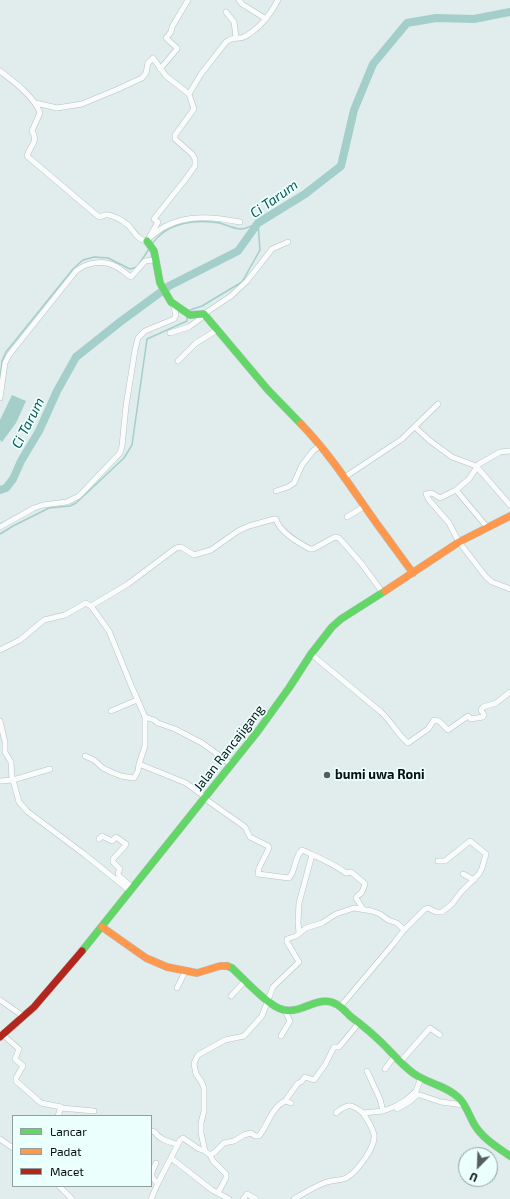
<!DOCTYPE html>
<style>
body{margin:0}
#map{position:relative;width:510px;height:1199px;overflow:hidden;background:#e0edec;font-family:"Exo 2",sans-serif}
canvas{display:block}
.legend{position:absolute;left:12px;top:1115px;width:140px;height:72px;box-sizing:border-box;background:#ebfffd;border:1px solid #91a09e;margin:0;padding:5px 7px;list-style:none;font-size:12px;color:#091110}
.legend li{display:flex;align-items:center;gap:8px;height:20px}
.legend b{width:20px;border:1px solid #91a09e}
.north{position:absolute;left:458px;top:1147px;width:40px;height:40px;box-sizing:border-box;background:#ebfffd;border:1px solid #91a09e;border-radius:50%;rotate:203deg;font-size:11px;font-weight:700;line-height:16px;text-align:center;color:#091110}
.north::after{content:'';display:block;margin:auto;width:14px;height:18px;background:#545e5d;clip-path:polygon(50% 0,100% 100%,50% 72%,0 100%)}
</style>
<div id="map">
<canvas width="510" height="1199"></canvas>
<ul class="legend">
<li><b style="height:5px;background:#63d668"></b>Lancar</li>
<li><b style="height:5px;background:#ff974d"></b>Padat</li>
<li><b style="height:5px;background:#b3261e"></b>Macet</li>
</ul>
<div class="north">U</div>
</div>
<script>
const context = document.querySelector('canvas').getContext('2d');
context.lineJoin = 'round';
function paint(path, color) {
  context.fillStyle = color;
  context.fill(path, 'evenodd');
}
function stroke(path, color, width, dash) {
  context.strokeStyle = color;
  context.lineWidth = width;
  context.lineCap = dash ? 'butt' : 'round';
  context.setLineDash(dash || []);
  context.stroke(path);
}
function label(font, color, halo, rows, align = 'center') {
  context.font = font + ' "Exo 2",sans-serif';
  context.lineWidth = 3.5;
  context.setLineDash([]);
  context.textBaseline = 'middle';
  context.strokeStyle = halo;
  context.fillStyle = color;
  for (const [text, x, y, turn = 0] of rows) {
    context.save();
    context.translate(x, y);
    context.rotate((+turn || 0) * Math.PI / 180);
    context.textAlign = isNaN(turn) ? turn : align;
    if (halo) context.strokeText(text, 0, 0);
    context.fillText(text, 0, 0);
    context.restore();
  }
}
paint(new Path2D(`
 M12,395L26,401L16,423L2,442L0,440V420Z`), '#a3ceca');
stroke(new Path2D(`
 M152,244C167,222 196,219 220,223C226,225 234,229 241,229C246,229 253,225 258,223L260,250L242,282L202,306L190,310L189,312
 M0,379L2,361L6,352L73,269L83,260L94,257L108,258L130,269L137,267L149,249
 M0,534L13,526L49,508L70,506L76,503L124,458L132,445L147,339L187,321V315`), '#a3ceca', 1.5);
stroke(new Path2D(`
 M0,490L6,488L13,479L21,461L39,431L57,391L76,357L120,322L169,286L238,251L258,223L305,194L341,166L354,110L373,64L407,23L436,18L474,19L510,12`), '#a3ceca', 8);
const street = new Path2D(`
 M239,0L242,4L266,19
 M226,12L234,22L236,37
 M160,69L177,49V48L166,38L171,32L172,27L188,0
 M0,71C14,82 34,96 40,113L32,131C39,141 30,146 27,156L99,217C102,217 105,214 108,215C115,216 123,221 128,225C135,232 137,240 147,241C151,235 158,231 164,227C188,214 214,217 240,222
 M189,94L201,74L226,42C234,36 237,40 244,37C259,29 270,15 278,0
 M36,103L57,108L82,104L118,89L142,78L146,73L148,63L153,58L166,76L189,94L194,109L175,135V139L192,154L195,159V166L185,180L157,215L154,219L158,222L149,238
 M204,314L231,296L247,281L272,249L288,242
 M170,333L189,327L205,315
 M178,361L196,343L217,330
 M0,398L5,363L9,355L76,271C87,262 103,260 115,266C121,269 126,274 131,277L145,261L155,260
 M415,427L429,440L452,457L476,466L510,505
 M510,451L500,452L479,464L469,479L456,490L440,498L432,493L426,494L429,500L449,523L459,542L486,577L492,582L510,589
 M345,477L402,439L438,404
 M456,490L487,527
 M276,491L288,487L294,483L302,465L313,451L321,445
 M347,517L365,506
 M0,527L34,508L43,505L67,502L79,496L120,453L122,446L126,406L135,350L138,338L145,331L174,319L176,315L173,304
 M91,606L128,584L176,548L181,547L194,555L211,550L238,531L249,526L274,519H276C279,532 299,543 310,549H313L335,537L339,538L361,563L383,593
 M0,650L20,640L44,620L65,615L86,603L91,606L109,631L131,685L145,717V746L139,764L138,771L134,778L121,776L111,772L103,768L94,760L85,756
 M311,654L381,712C391,721 398,735 408,743L428,729L434,720L439,721L448,730L468,716L471,719L483,717L484,715L481,710L483,707L496,703L510,692
 M111,711L137,700
 M145,717L154,720L158,723L175,729L202,743L232,765
 M0,721L5,742V752L11,762L12,780
 M139,764L186,783L205,797
 M13,780L50,769
 M0,781L13,780L19,802L28,812L84,854L130,891
 M204,798L245,827L250,837L268,846L269,848L259,868L258,874L289,878C296,871 294,857 302,850C317,857 333,863 346,873L351,872L363,882L365,884C363,890 362,894 357,896L356,898L363,909
 M99,839L102,836L112,841L116,837L126,844L124,847L113,859V862L120,869L118,873L119,876L133,888
 M463,874L474,880
 M299,933L298,922L299,903L312,855
 M177,988L185,972
 M231,996L245,981
 M0,1000L23,1016
 M340,1007L394,943L404,930L425,909L428,908L436,912H442L452,904L461,892L479,874L482,868L486,854L470,841L445,861H438
 M2,1034L19,1049L15,1059L23,1066L16,1078V1081L41,1103L61,1107L58,1116
 M281,1036L290,1021L285,1011
 M400,1062L430,1028L440,1035
 M385,1069L394,1057
 M367,1071L380,1099L383,1111
 M285,1101L298,1083L301,1082L305,1077L314,1080L325,1065L334,1047H339L359,1023
 M61,1108L94,1111
 M397,1109L409,1102L417,1095H420L441,1102L464,1105
 M336,1113C348,1103 352,1104 363,1113L383,1111L396,1106L406,1100L416,1091L421,1078
 M151,1131L155,1132C159,1140 171,1142 178,1145
 M0,1139L13,1148
 M205,1151L201,1133V1123L204,1111V1088L201,1081L196,1074L194,1064L195,1061L198,1055L225,1040L244,1036L262,1016L273,987L299,962L287,942V939L296,936L306,928L322,923L336,914L354,908L372,911L380,914L388,920L397,923L404,930
 M210,1155L215,1152L224,1143L234,1141L244,1135L251,1133L255,1136H259C268,1125 271,1108 285,1101L291,1103
 M171,1158L212,1190L229,1199
 M158,1183L180,1140L183,1138L199,1149L205,1151L210,1155L213,1161L226,1174V1178L218,1193
 M59,1186L72,1199
 M151,1199L158,1183C148,1176 152,1172 156,1163
 M243,1199L247,1194L256,1199
 M294,1199C304,1193 314,1187 324,1183C331,1180 339,1181 346,1178C356,1173 376,1147 374,1135C373,1128 367,1119 363,1113`);
const fast = new Path2D(`
 M147,241L154,251L160,283L171,302L190,315L204,314L268,390L301,424
 M82,951L258,731L289,688L311,654L332,627L341,619L385,591
 M227,966L232,968C244,979 269,1007 284,1010C302,1014 319,994 336,1004C342,1007 346,1012 350,1016C362,1025 373,1034 383,1044C393,1054 402,1065 413,1073C428,1084 446,1085 459,1098C466,1105 469,1115 474,1124C482,1138 497,1147 510,1156`);
const slow = new Path2D(`
 M301,424C331,455 352,489 377,524C389,540 401,557 413,573
 M385,591L459,542L510,516
 M102,927L146,958L167,967L197,973L220,966H227`);
const jam = new Path2D(`
 M0,1037L34,1007L82,951`);
stroke(street, '#b7c2c1', 6);
stroke(fast, '#b7c2c1', 8);
stroke(slow, '#b7c2c1', 8);
stroke(jam, '#b7c2c1', 8);
stroke(street, '#fafcfc', 5);
stroke(fast, '#63d668', 7);
stroke(slow, '#ff974d', 7);
stroke(jam, '#b3261e', 7);
for (const [x, y, r, color] of [
 [327,775,4,"#545e5d"]
]) {
  const dot = new Path2D();
  dot.arc(x, y, r, 0, 2 * Math.PI);
  context.fillStyle = color;
  context.fill(dot);
  stroke(dot, '#ebfffd', 1.5);
}
label('13px', '#091110', '#ebfffd', [
 ["Jalan Rancajigang",229,748,-52]
]);
label('bold 13px', '#091110', '#ebfffd', [
 ["bumi uwa Roni",335,775]
], 'left');
label('italic 14px', '#075854', '#ebfffd', [
 ["Ci Tarum",274,199,-35],
 ["Ci Tarum",28,423,-63]
]);
</script>
